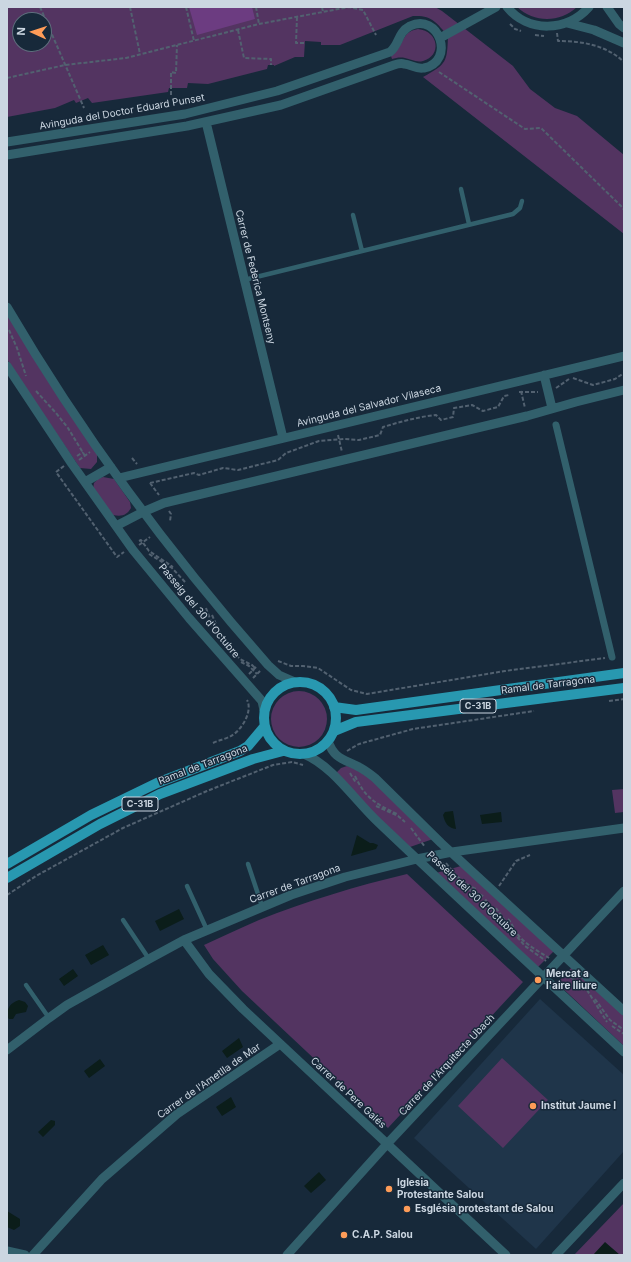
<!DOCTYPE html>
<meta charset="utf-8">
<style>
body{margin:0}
#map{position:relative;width:631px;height:1262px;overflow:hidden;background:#17293a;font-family:Inter,sans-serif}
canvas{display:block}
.frame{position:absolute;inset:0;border:8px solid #cbd6e1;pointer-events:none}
.north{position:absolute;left:12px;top:12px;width:40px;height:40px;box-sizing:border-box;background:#17293a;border:1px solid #5f6e7d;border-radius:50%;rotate:273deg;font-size:11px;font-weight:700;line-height:16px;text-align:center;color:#cbd6e1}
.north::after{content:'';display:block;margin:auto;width:14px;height:18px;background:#fe9c58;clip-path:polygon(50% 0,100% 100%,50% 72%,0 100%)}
</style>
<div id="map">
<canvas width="631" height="1262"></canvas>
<div class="frame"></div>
<div class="north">N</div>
</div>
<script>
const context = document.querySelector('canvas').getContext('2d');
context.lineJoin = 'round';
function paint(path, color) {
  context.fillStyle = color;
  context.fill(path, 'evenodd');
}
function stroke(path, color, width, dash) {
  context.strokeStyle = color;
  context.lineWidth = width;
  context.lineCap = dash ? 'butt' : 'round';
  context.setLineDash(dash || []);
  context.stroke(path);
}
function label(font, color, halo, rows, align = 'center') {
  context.font = font + ' Inter,sans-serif';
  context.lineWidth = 3;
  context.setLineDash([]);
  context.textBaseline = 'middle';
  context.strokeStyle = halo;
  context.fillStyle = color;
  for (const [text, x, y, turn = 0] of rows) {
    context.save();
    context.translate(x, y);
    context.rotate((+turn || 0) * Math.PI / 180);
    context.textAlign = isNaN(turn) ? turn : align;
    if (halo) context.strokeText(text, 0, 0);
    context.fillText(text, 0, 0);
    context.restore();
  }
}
paint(new Path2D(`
 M540,999L624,1075V1151L536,1249L414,1138Z`), '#1f354a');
paint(new Path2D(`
 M7,7H435L442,11L513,66L530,89L555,108L577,116L624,155V234L423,77C447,64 447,62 448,36C436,22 432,15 413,16L340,45H321V42L305,41L304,57H295L274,66V65H268L267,69L208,84L188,83L187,88H169L168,92L92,103L88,98L76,103L74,100L55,108L7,117ZM20,20H44V44H20Z
 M517,7H577C560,23 534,23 517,7Z
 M418,29C439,31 442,56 423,61C416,63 411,59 405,58C400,57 396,58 392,59L391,56C405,46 400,32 418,29Z
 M7,314L97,454V462L91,469L80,468L18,377L7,359Z
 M103,477L114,479L130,502L131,508C127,515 122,517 113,515L93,489L94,483L98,479Z
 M271 719a28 28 0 1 1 56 0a28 28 0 1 1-56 0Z
 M347,766L356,769L370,778L433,839L410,847L370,810L336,773L341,768Z
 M624,789V812L615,813L612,790Z
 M461,866L554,951L538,967L436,873Z
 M407,874L523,982L388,1128L242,991L213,959L204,945C222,937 240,928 259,920C307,901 356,886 407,874Z
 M572,967L624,1015V1046L557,983Z
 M502,1058L548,1100L503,1148L458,1106Z
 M624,1203V1255H574Z`), '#533461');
paint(new Path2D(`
 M189,7H252L255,19L197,35Z`), '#6c3c81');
paint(new Path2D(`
 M453,811L456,829C448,828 445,823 443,815L445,812Z
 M501,812L502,822L482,824L480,815Z
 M357,835L370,843H373L378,845L376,849L351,856Z
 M179,909L184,919L160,931L155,921Z
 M103,945L109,955L91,965L85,955Z
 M73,969L78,976L64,986L59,979Z
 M19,1000L25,1002L28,1006L26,1012L16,1014L13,1019H9L7,1017C7,1008 10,1003 19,1000Z
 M239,1038L243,1047L227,1058L222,1051Z
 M100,1059L105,1066L89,1078L84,1071Z
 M231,1097L236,1107L222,1116L216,1107Z
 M51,1120L55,1121V1125L43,1137L38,1132Z
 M319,1172L326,1180L311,1193L304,1186Z
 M7,1211L20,1219V1226L14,1230L7,1227Z
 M605,1242L620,1255H593Z`), '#0b1d1a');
stroke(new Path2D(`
 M40,7L84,108
 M130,7L140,54
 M186,7L194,41
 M256,7L259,24
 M322,7L323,12
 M297,17L296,43H304
 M510,24L515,29L521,31
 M238,30L244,58L271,59V65
 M557,33L558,41C582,41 606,45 624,62
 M535,35L544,36
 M439,72L525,129L541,128L621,206L624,210
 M7,78L65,65L126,58L259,24L349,7L363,10L376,35
 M171,95V72L176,73L177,45
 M9,330L17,348L26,376
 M573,378L593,385L615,379L624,373
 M556,388L569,379
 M36,391L56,413L68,428L85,456
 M521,391L525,408
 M519,392H538
 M338,435L342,452
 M77,456L83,452
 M132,458L137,464
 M79,460L90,452
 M64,466L56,472L117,557L124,552
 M150,483L194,473L199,475L223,468L238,470L278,460L286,453L319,441L344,439L359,440L380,435L383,427C400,422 417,417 436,415L441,420L453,417L454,408L472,405L483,411L498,407L504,396L509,395
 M150,483L159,495
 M169,511L171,514L170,521
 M139,541L141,540L149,551L173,567
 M139,545L150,537
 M149,554L172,568L186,583
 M206,608L215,632
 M212,615L223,640
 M232,651L240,659L252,665L255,668
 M278,661L291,666H303L318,668L351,690L367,694L505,671L605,658
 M241,662L249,666L257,674
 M249,674L257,666
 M253,678L261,670
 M609,701L624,699
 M213,743C219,740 226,739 231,736C242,730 253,711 247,700
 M347,751L359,744L413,729L534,711
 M350,773L356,783
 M355,776C366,799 375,803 397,814
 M376,806L398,816L405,822
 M411,828L425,847
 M443,863L448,873L452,878
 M446,863C456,876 461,882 476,889
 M458,884L485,897
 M499,886L516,861L530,855
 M7,895L36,876L123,828L207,791L273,765L292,762L303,765
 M480,907L488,898
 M496,908L513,932L525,946L546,961
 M508,919C512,923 513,928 516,932C523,943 538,951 549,958
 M561,971L575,980
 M587,990L607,1022
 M595,999L610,1020L624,1030
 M612,1026L624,1034`), '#526170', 2, [4, 2]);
stroke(new Path2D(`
 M461,189L469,224
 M353,215L362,251
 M244,280L513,214L520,208L522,201
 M248,864L262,906
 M187,886L207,930
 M123,920L149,959
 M26,985L49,1018`), '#32606c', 4.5);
stroke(new Path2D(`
 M556,425L612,657`), '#32606c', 7);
stroke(new Path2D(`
 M507,7C528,33 567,32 589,7
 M607,7L619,24L624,28
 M567,23L594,30L624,43
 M440,38L496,7
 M206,122L283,438
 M7,142L185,114L277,91L390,52C400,44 397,33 410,26C439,12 456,61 424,68C416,70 411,64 404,64C401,63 397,64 394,65L281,105L187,126L7,155
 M7,307C82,435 170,554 268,665L279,675L295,682
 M7,366L72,464L133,550L189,618L262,701L264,710
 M544,375L552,408
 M119,478L624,356
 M85,482L111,467
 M116,526L143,512L164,503L527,416L576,402L624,390
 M328,741C334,759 344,759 359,767C365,770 370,774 375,778L441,843L624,1011
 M304,754C333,766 356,802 379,823C460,900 542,976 624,1052
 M184,940L209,974L243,1009L506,1255
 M7,1050L49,1018L67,1005L149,959L184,940L291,895L345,877L417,859L452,852L624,828
 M7,1251L25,1255
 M33,1255L102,1179L177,1114L280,1044
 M287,1255L387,1144L624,891
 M556,1255L624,1183`), '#32606c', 9);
stroke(new Path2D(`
 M264 718a36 36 0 1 1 72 0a36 36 0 1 1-72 0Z
 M334,707L356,710L624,673
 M334,731L356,722L624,688
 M7,864L91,815L157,783L240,751L248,746L264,727
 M7,878L100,824L160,794L253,759L283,751`), '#2898b0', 10);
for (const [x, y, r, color] of [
 [538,980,4,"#fe9c58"],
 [533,1106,4,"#fe9c58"],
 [389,1189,4,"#fe9c58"],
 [407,1209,4,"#fe9c58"],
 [344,1235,4,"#fe9c58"]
]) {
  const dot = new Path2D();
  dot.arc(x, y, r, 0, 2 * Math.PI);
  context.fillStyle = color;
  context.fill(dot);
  stroke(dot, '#17293a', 1.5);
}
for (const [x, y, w] of [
 [478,706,36],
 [140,804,36]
]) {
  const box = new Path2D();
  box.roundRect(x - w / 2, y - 7, w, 14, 3);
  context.fillStyle = '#17293a';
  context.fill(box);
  stroke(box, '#cbd6e1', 1);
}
label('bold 9px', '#cbd6e1', null, [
 ["C-31B",478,706],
 ["C-31B",140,804]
]);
label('10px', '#cbd6e1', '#17293a', [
 ["Avinguda del Doctor Eduard Punset",122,112,-10],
 ["Carrer de Federica Montseny",255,277,76],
 ["Avinguda del Salvador Vilaseca",369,406,-14],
 ["Passeig del 30 d'Octubre",199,611,50],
 ["Ramal de Tarragona",548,685,-7],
 ["Ramal de Tarragona",203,765,-21],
 ["Carrer de Tarragona",295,884,-20],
 ["Passeig del 30 d'Octubre",472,894,43],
 ["Carrer de l'Arquitecte Ubach",447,1065,-47],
 ["Carrer de l'Ametlla de Mar",209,1081,-35],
 ["Carrer de Pere Galés",348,1093,43]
]);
label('bold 10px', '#cbd6e1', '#17293a', [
 ["Mercat a",546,974],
 ["l'aire lliure",546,986],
 ["Institut Jaume I",541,1106],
 ["Iglesia",397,1183],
 ["Protestante Salou",397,1195],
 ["Església protestant de Salou",415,1209],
 ["C.A.P. Salou",352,1235]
], 'left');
</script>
